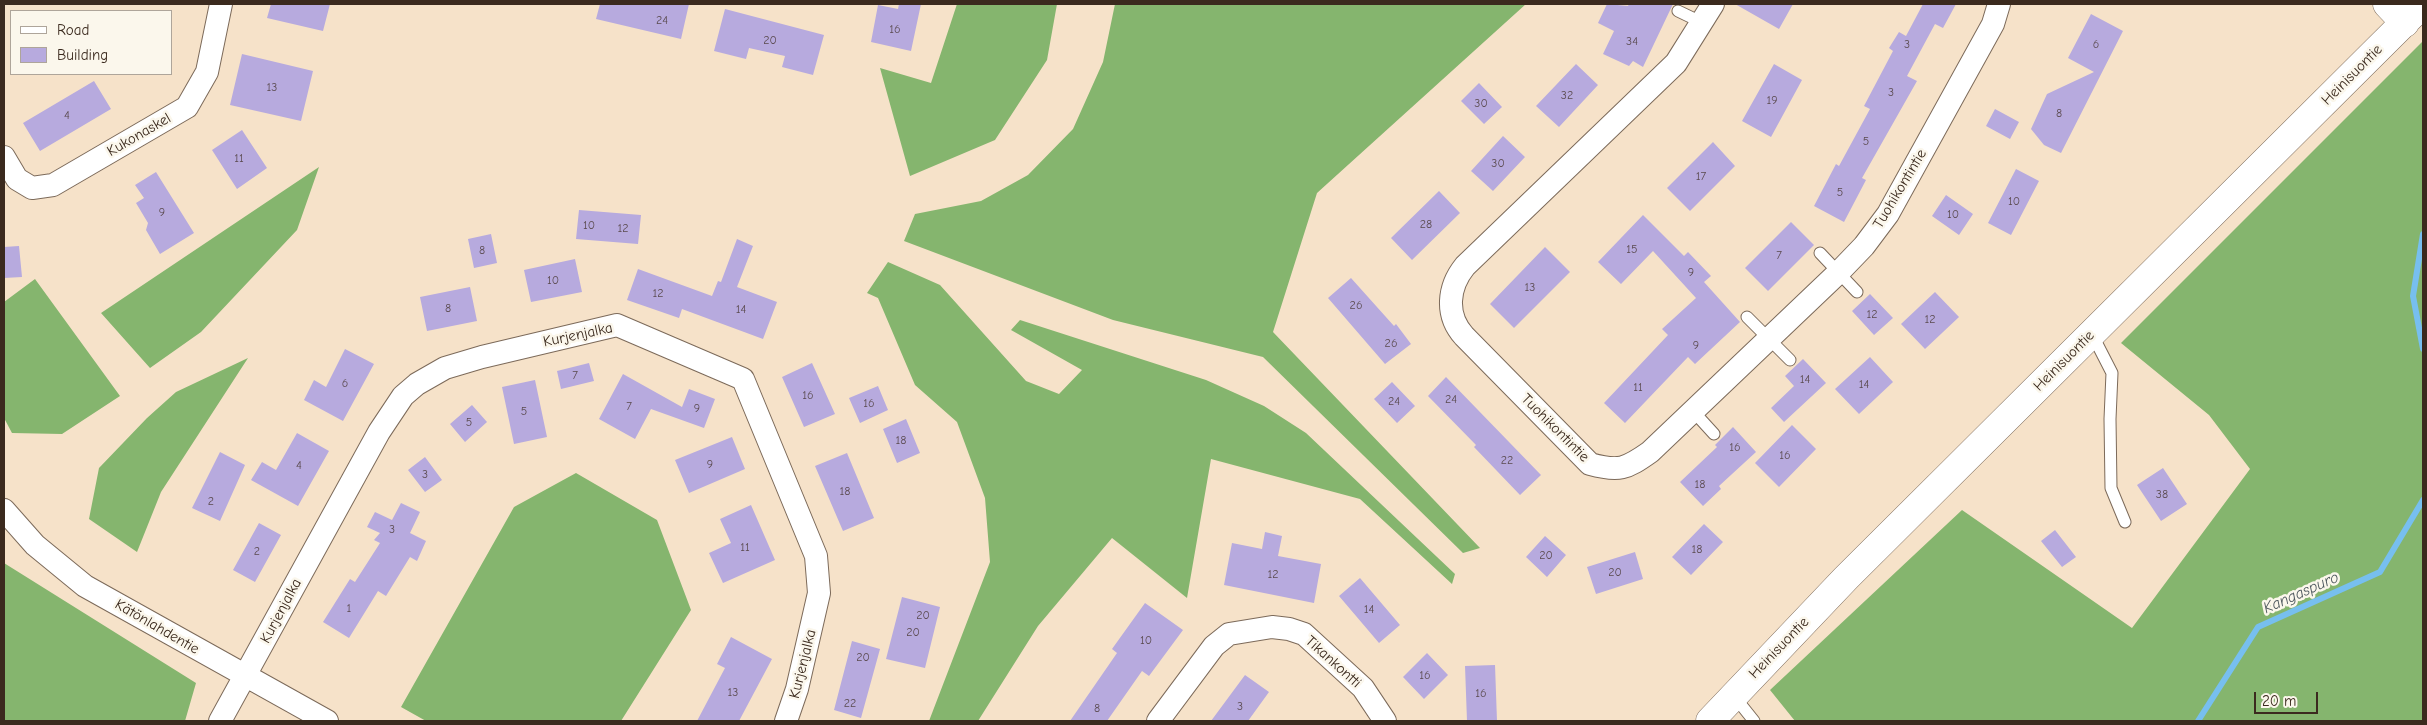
<!DOCTYPE html>
<meta charset="utf-8">
<style>
body{margin:0}
#map{position:relative;width:2427px;height:725px;overflow:hidden;background:#f6e2c9;font-family:"Comic Neue",sans-serif}
canvas{display:block}
.frame{position:absolute;inset:0;border:5px solid #3b2a1e;pointer-events:none}
.legend{position:absolute;left:10px;top:10px;width:162px;height:65px;box-sizing:border-box;background:#fbf7ec;border:1px solid #aea59a;margin:0;padding:6px 9px;list-style:none;font-size:15px;color:#3b2a1e}
.legend li{display:flex;align-items:center;gap:10px;height:25px}
.legend b{width:25px;border:1px solid #aea59a}
.scale{position:absolute;left:2254px;top:692px;width:64px;height:22px;box-sizing:border-box;border:2px solid #3b2a1e;border-top:0;padding-left:6px;font-size:15px;line-height:18px;white-space:nowrap;color:#3b2a1e;-webkit-text-stroke:4px #fbf7ec;paint-order:stroke}
</style>
<div id="map">
<canvas width="2427" height="725"></canvas>
<div class="frame"></div>
<ul class="legend">
<li><b style="height:6px;background:#fff"></b>Road</li>
<li><b style="height:14px;background:#b7aade"></b>Building</li>
</ul>
<div class="scale">20 m</div>
</div>
<script>
const context = document.querySelector('canvas').getContext('2d');
context.lineJoin = 'round';
function paint(path, color) {
  context.fillStyle = color;
  context.fill(path, 'evenodd');
}
function stroke(path, color, width, dash) {
  context.strokeStyle = color;
  context.lineWidth = width;
  context.lineCap = dash ? 'butt' : 'round';
  context.setLineDash(dash || []);
  context.stroke(path);
}
function label(font, color, halo, rows, align = 'center') {
  context.font = font + ' "Comic Neue",sans-serif';
  context.lineWidth = 5;
  context.setLineDash([]);
  context.textBaseline = 'middle';
  context.strokeStyle = halo;
  context.fillStyle = color;
  for (const [text, x, y, turn = 0] of rows) {
    context.save();
    context.translate(x, y);
    context.rotate((+turn || 0) * Math.PI / 180);
    context.textAlign = isNaN(turn) ? turn : align;
    if (halo) context.strokeText(text, 0, 0);
    context.fillText(text, 0, 0);
    context.restore();
  }
}
paint(new Path2D(`
 M957,4H1057L1047,60L995,140L910,176L880,68L931,83Z
 M1115,4H1526L1317,193L1273,332L1480,548L1463,553L1263,357L1113,320L904,241L915,214L981,201L1028,175L1073,129L1103,62Z
 M2423,41V721H1795L1770,690L1962,510L2132,628L2250,469L2209,415L2121,343Z
 M319,167L297,230L201,332L150,368L101,313Z
 M888,262L940,285L1026,381L1059,394L1082,370L1011,330L1020,320L1206,380L1264,406L1306,433L1455,574L1452,584L1360,499L1211,459L1187,598L1112,538L1038,626L978,721H929L990,562L985,498L957,422L915,385L878,298L867,293Z
 M35,279L120,396L62,434L12,433L4,418V302Z
 M248,358L161,492L137,552L89,519L99,468L147,418L176,392Z
 M576,473L657,520L691,610L621,721H426L401,707L514,507Z
 M4,563L196,683L185,721H4Z`), '#85b56e');
stroke(new Path2D(`
 M2423,234L2413,296L2423,349
 M2198,721L2258,627L2380,572L2423,500`), '#77bfef', 6);
paint(new Path2D(`
 M271,4H330L323,31L267,18Z
 M600,4H689L681,39L596,19Z
 M899,4H921L911,51L871,42L878,5L898,9Z
 M1607,4L1628,6L1629,4H1673L1643,67L1633,61L1629,66L1603,54L1614,31L1598,23Z
 M1735,4H1793L1779,29Z
 M1923,4H1956L1943,28L1935,24L1907,76L1917,81L1862,178L1866,180L1844,222L1814,206L1836,164L1839,166L1870,109L1864,106L1893,51L1889,48L1899,32L1906,36Z
 M725,9L824,35L813,75L782,67L785,56L749,48L746,59L714,51Z
 M2091,14L2123,31L2061,153L2044,145L2031,129L2047,94L2094,72L2068,58Z
 M242,54L313,71L301,121L230,105Z
 M1576,64L1598,85L1559,127L1536,106Z
 M1774,64L1802,80L1771,137L1742,121Z
 M94,81L111,109L40,151L23,123Z
 M1479,83L1502,107L1484,124L1461,101Z
 M1995,109L2019,122L2010,139L1986,126Z
 M242,130L267,168L237,189L212,150Z
 M1503,136L1525,157L1493,191L1471,171Z
 M1713,142L1735,166L1690,211L1667,188Z
 M2016,169L2039,181L2011,235L1988,223Z
 M156,172L194,233L160,254L146,230L148,223L136,203L144,198L135,185Z
 M1439,191L1460,213L1412,260L1391,238Z
 M1946,195L1973,214L1959,235L1932,216Z
 M579,210L641,215L638,244L576,239Z
 M1643,215L1684,256L1688,252L1711,276L1704,282L1740,322L1695,364L1688,357L1625,423L1604,403L1668,335L1662,329L1696,298L1653,251L1621,284L1598,262Z
 M1791,222L1814,245L1768,291L1745,268Z
 M491,234L497,263L474,268L468,239Z
 M737,239L753,246L737,287L777,302L763,339L682,309L679,318L627,300L638,269L712,296L718,281L721,282Z
 M19,246L22,277L4,278V247Z
 M1545,247L1570,272L1514,328L1490,304Z
 M575,259L582,292L531,302L524,270Z
 M1351,278L1394,326L1396,324L1411,344L1385,364L1328,298Z
 M470,287L477,321L427,331L420,297Z
 M1935,292L1959,317L1925,349L1901,324Z
 M1870,294L1893,318L1874,335L1852,311Z
 M345,349L374,364L343,421L304,400L314,380L326,387Z
 M1870,357L1893,382L1859,414L1835,389Z
 M1803,359L1826,383L1784,422L1771,408L1794,386L1785,376Z
 M589,363L594,381L561,389L557,371Z
 M812,363L835,414L804,427L782,377Z
 M623,374L682,407L689,389L715,399L704,428L651,409L635,439L599,419Z
 M1446,377L1541,475L1520,495L1474,447L1476,445L1428,396Z
 M535,380L547,437L514,444L502,387Z
 M1392,382L1415,406L1397,423L1374,399Z
 M878,386L888,410L860,423L849,398Z
 M472,405L487,422L465,442L450,424Z
 M906,419L920,453L897,463L883,429Z
 M1792,425L1816,449L1779,487L1755,463Z
 M1733,427L1756,452L1719,486L1721,489L1703,506L1680,482L1717,447L1715,445Z
 M297,433L329,451L298,506L251,480L262,462L276,470Z
 M732,437L745,469L689,493L675,460Z
 M220,452L245,465L220,521L192,508Z
 M847,453L874,518L843,531L815,466Z
 M425,457L442,480L425,492L408,470Z
 M2163,468L2187,504L2161,521L2137,485Z
 M401,503L420,512L410,533L426,541L417,561L410,557L386,596L378,591L349,638L323,622L350,579L355,582L380,543L374,540L380,533L367,527L375,512L392,520Z
 M751,505L775,560L723,583L709,553L731,543L720,519Z
 M259,523L281,535L255,582L233,570Z
 M1704,524L1723,542L1691,575L1672,557Z
 M2055,530L2076,557L2062,567L2041,541Z
 M1265,532L1282,536L1278,556L1321,564L1314,603L1224,585L1232,543L1262,549Z
 M1545,536L1566,555L1547,577L1526,557Z
 M1635,552L1643,579L1596,594L1587,567Z
 M1360,578L1400,625L1379,643L1339,596Z
 M902,597L940,607L925,668L886,659Z
 M1145,603L1183,630L1149,676L1142,671L1107,721H1070L1117,653L1112,649Z
 M731,637L772,659L739,721H697L725,668L717,664Z
 M852,641L880,649L861,718L834,710Z
 M1427,653L1448,675L1424,699L1403,677Z
 M1495,665L1497,721H1467L1465,666Z
 M1245,675L1269,692L1248,721H1211Z`), '#b7aade');
const lane = new Path2D(`
 M1678,11L1703,23
 M1820,253L1857,292
 M1747,317L1790,360
 M2092,334L2112,373L2110,419L2111,488L2125,522
 M1693,411L1714,434
 M1734,696L1754,721`);
const street = new Path2D(`
 M1713,4L1676,63L1465,266C1448,287 1445,315 1464,336L1590,464C1619,472 1626,469 1650,452L1838,273L1864,246L1888,214L1993,24L1999,4
 M4,157L17,179L32,188L53,185L187,107L207,72L221,4
 M4,510L35,545L85,586L327,721
 M220,721L379,432L403,396L417,384L445,368L482,357L617,325L743,379L816,556L819,593L797,689L786,721
 M1158,721L1214,646L1229,634L1272,627L1289,629L1304,634L1363,688L1385,721`);
const secondary = new Path2D(`
 M2387,4L2405,23
 M1710,721L1846,578L2423,4`);
stroke(lane, '#7c6a5a', 13);
stroke(street, '#7c6a5a', 24);
stroke(secondary, '#7c6a5a', 29);
stroke(lane, '#fff', 11);
stroke(street, '#fff', 22);
stroke(secondary, '#fff', 28);
label('12px', '#5a4a4e', null, [
 ["24",662,21],
 ["16",895,30],
 ["20",770,41],
 ["34",1632,42],
 ["3",1907,45],
 ["6",2096,45],
 ["13",272,88],
 ["3",1891,93],
 ["32",1567,96],
 ["19",1772,101],
 ["30",1481,104],
 ["8",2059,114],
 ["4",67,116],
 ["5",1866,142],
 ["11",239,159],
 ["30",1498,164],
 ["17",1701,177],
 ["5",1840,193],
 ["10",2014,202],
 ["9",162,213],
 ["10",1953,215],
 ["28",1426,225],
 ["10",589,226],
 ["12",623,229],
 ["15",1632,250],
 ["8",482,251],
 ["7",1779,256],
 ["9",1691,273],
 ["10",553,281],
 ["13",1530,288],
 ["12",658,294],
 ["26",1356,306],
 ["8",448,309],
 ["14",741,310],
 ["12",1872,315],
 ["12",1930,320],
 ["26",1391,344],
 ["9",1696,346],
 ["7",575,376],
 ["14",1805,380],
 ["6",345,384],
 ["14",1864,385],
 ["11",1638,388],
 ["16",808,396],
 ["24",1451,400],
 ["24",1394,402],
 ["16",869,404],
 ["7",629,407],
 ["9",697,409],
 ["5",524,412],
 ["5",469,423],
 ["18",901,441],
 ["16",1735,448],
 ["16",1785,456],
 ["22",1507,461],
 ["9",710,465],
 ["4",299,466],
 ["3",425,475],
 ["18",1700,485],
 ["18",845,492],
 ["38",2162,495],
 ["2",211,502],
 ["3",392,530],
 ["11",745,548],
 ["18",1697,550],
 ["2",257,552],
 ["20",1546,556],
 ["20",1615,573],
 ["12",1273,575],
 ["1",349,609],
 ["14",1369,610],
 ["20",923,616],
 ["20",913,633],
 ["10",1146,641],
 ["20",863,658],
 ["16",1425,676],
 ["13",733,693],
 ["16",1481,694],
 ["22",850,704],
 ["3",1240,707],
 ["8",1097,709]
]);
label('15px', '#3b2a1e', '#fbf7ec', [
 ["Heinisuontie",2352,75,-45],
 ["Kukonaskel",139,135,-30],
 ["Tuohikontintie",1900,189,-59],
 ["Kurjenjalka",578,335,-12],
 ["Heinisuontie",2064,361,-45],
 ["Tuohikontintie",1555,428,45],
 ["Kurjenjalka",281,611,-62],
 ["Kätönlahdentie",157,627,30],
 ["Heinisuontie",1779,648,-46],
 ["Tikankontti",1333,662,42],
 ["Kurjenjalka",803,664,-76]
]);
label('italic 16px', '#4d575d', '#fbf7ec', [
 ["Kangaspuro",2301,593,-24]
]);
</script>
